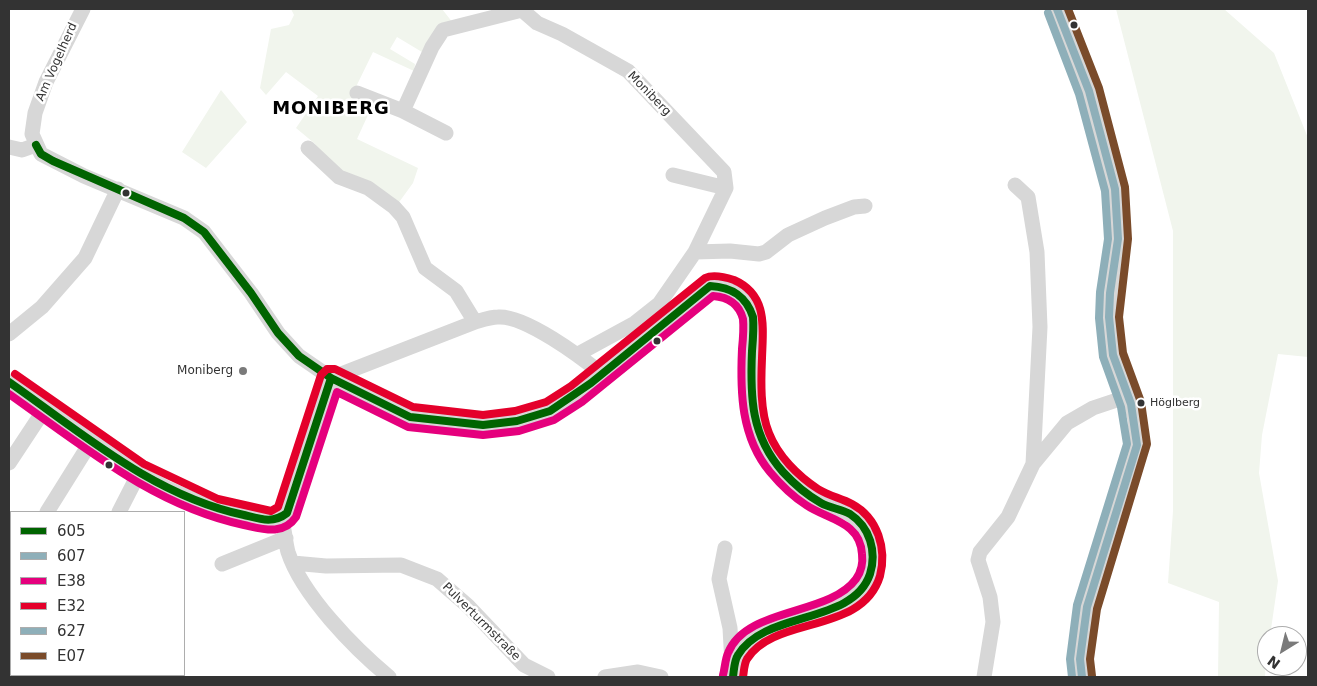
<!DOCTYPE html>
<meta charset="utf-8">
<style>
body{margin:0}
#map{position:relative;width:1317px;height:686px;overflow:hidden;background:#fff;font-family:"DejaVu Sans",sans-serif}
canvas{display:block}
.frame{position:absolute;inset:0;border:10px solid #333;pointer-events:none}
.legend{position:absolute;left:10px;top:511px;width:175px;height:165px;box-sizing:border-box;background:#fff;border:1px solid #adadad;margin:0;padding:6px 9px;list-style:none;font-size:15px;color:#333}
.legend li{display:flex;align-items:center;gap:10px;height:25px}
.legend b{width:25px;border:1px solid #adadad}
.north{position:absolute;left:1257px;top:626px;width:50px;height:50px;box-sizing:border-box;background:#fff;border:1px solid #adadad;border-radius:50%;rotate:216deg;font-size:14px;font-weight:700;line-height:20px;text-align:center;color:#333}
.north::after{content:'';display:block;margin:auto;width:18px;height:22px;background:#7a7a7a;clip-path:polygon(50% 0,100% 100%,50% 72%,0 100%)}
</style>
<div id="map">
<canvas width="1317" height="686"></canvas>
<div class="frame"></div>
<ul class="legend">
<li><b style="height:6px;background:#006400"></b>605</li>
<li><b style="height:6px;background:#8eafb9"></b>607</li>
<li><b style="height:6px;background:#e5007d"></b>E38</li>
<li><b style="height:6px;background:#e4002b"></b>E32</li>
<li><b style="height:6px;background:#8eafb9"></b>627</li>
<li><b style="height:6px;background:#7a4b2a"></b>E07</li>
</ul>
<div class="north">N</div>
</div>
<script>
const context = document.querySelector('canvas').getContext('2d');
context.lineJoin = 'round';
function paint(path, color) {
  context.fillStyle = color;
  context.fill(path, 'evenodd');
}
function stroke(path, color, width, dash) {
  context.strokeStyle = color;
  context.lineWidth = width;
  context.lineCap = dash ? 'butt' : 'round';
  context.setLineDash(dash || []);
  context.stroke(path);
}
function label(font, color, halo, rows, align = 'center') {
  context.font = font + ' "DejaVu Sans",sans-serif';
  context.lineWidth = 5;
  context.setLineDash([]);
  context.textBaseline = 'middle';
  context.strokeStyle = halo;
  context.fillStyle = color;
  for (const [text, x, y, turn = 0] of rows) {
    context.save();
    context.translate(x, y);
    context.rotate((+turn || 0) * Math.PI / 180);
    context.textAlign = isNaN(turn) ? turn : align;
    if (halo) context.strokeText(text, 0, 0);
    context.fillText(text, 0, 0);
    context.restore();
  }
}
paint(new Path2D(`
 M291,9H442L453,23L422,52L397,37L390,49L415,64L414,71L373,52L353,93L373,104L357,139L418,168L413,183L397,205L330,164L314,143L296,128L318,96L286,72L266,95L260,88L271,29L289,25L294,15Z
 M1116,9H1224L1274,53L1308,138V357L1278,354L1262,435L1259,473L1278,581L1270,636H1267L1265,677H1218L1219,602L1168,583L1173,511V231Z
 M221,90L247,122L206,168L182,152Z`), '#f1f5ed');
stroke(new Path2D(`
 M83,9L46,82L35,113L32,134L41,154L84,176L184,218L204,232L251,293L278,333L299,356L331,378L410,417L483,425L517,421L550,411L591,383L710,286C734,285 754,300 754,326C754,335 752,344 752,353C751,373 752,418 759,436C770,462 795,488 820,502C830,508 842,509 851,515C874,530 878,560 866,583C844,626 730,612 733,677
 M1057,9L1089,91L1115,189L1118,239L1110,293L1109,317L1113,355L1131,404L1135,420L1137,445L1087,607L1080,659L1082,677
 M357,93L403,111L432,47L443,30L522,10L537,23L562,34L628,71L724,172L726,188L695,252L659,304L635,323L578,354
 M403,111L446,133
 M9,147L22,150L36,145
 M308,148L339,177L368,188L394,207L403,217L425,268L456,291L475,322C482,320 491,317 498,317C525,315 581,357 602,374
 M673,175L726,188
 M1015,185L1028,197L1037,252L1040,327L1033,464
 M695,252L730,251L759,254L766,252L788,235L825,218L854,207L865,206
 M9,334L42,307L85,258L118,189
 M9,382L139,473L169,489L215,509L271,521L281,518L287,513L331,378L475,322
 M9,463L46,407
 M47,512L92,440
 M119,512L139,473
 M281,518C285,529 285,541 288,552C302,595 354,648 389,677
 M725,548L719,579L730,628L732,664
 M293,563L326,566L401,565L437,579L468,606L524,665L548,677
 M222,564L286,538
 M9,613L11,614
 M605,677L638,672L661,677
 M984,677L993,622L990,597L978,560L980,552L1008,517L1033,464L1067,423L1093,408L1129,396`), '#d7d7d7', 15);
stroke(new Path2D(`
 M36,145L41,154L53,161L184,218L204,232L251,293L278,333L299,356L331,378L410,417L483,425L517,421L550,411L591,383L710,286C732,287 746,296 753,317C754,328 753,339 752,351C750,397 751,436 783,472C794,484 807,495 821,503C830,508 841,509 850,514C870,527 877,552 870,574C853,625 765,610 738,655C734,661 734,670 733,677
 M9,382C82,433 154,496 244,515C260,519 273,524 287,513L331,378`), '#006400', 8);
stroke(new Path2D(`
 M1057,9L1089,91L1115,189L1118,239L1110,293L1109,317L1113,355L1131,404L1137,445L1087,607L1080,659L1082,677`), '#8eafb9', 8);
stroke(new Path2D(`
 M9,394C83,446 154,506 244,525C263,529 283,536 296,517L337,392L408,427L483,435L519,431L554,420L582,402L713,296C728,297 739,304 743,319C744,329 743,339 742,349C740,392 741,437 770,472C780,484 792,496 806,505C828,520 860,521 862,554C863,562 861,572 856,579C829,616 746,607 728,653C725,660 725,668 723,675`), '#e5007d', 8);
stroke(new Path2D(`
 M15,374L144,464L218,499L271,511L278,507L321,375L327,369H335L413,407L483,415L515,411L546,402L571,386L705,278C713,274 725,277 734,280C768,295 763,327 762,358C761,381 760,411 769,433C778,456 798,476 818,489C829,496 841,498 852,504C878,518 887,549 880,576C862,635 775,615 747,659C744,664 744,672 743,677`), '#e4002b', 8);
stroke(new Path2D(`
 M1048,13L1079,94L1105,191L1108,239L1100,292L1099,318L1103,357L1121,407L1127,444L1077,605L1070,659L1072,677`), '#8eafb9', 8);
stroke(new Path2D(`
 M1068,9L1099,88L1125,187L1128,239L1119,317L1123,353L1141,402L1147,444L1097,609L1090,659L1092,676`), '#7a4b2a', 8);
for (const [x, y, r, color] of [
 [1074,25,4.5,"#333"],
 [126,193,4.5,"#333"],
 [657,341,4.5,"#333"],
 [243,371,5,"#7a7a7a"],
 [1141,403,4.5,"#333"],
 [109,465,4.5,"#333"]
]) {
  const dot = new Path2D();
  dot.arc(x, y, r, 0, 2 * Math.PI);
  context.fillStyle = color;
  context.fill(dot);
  stroke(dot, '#fff', 2);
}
label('11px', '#333', '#fff', [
 ["Höglberg",1150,403]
], 'left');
label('12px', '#333', '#fff', [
 ["Am Vogelherd",57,62,-66],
 ["Moniberg",649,94,46],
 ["Pulverturmstraße",481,622,45]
]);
label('12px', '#333', '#fff', [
 ["Moniberg",233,371]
], 'right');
context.letterSpacing = '1px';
label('bold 18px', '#000', '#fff', [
 ["MONIBERG",331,109]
]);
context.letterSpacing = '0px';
</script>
